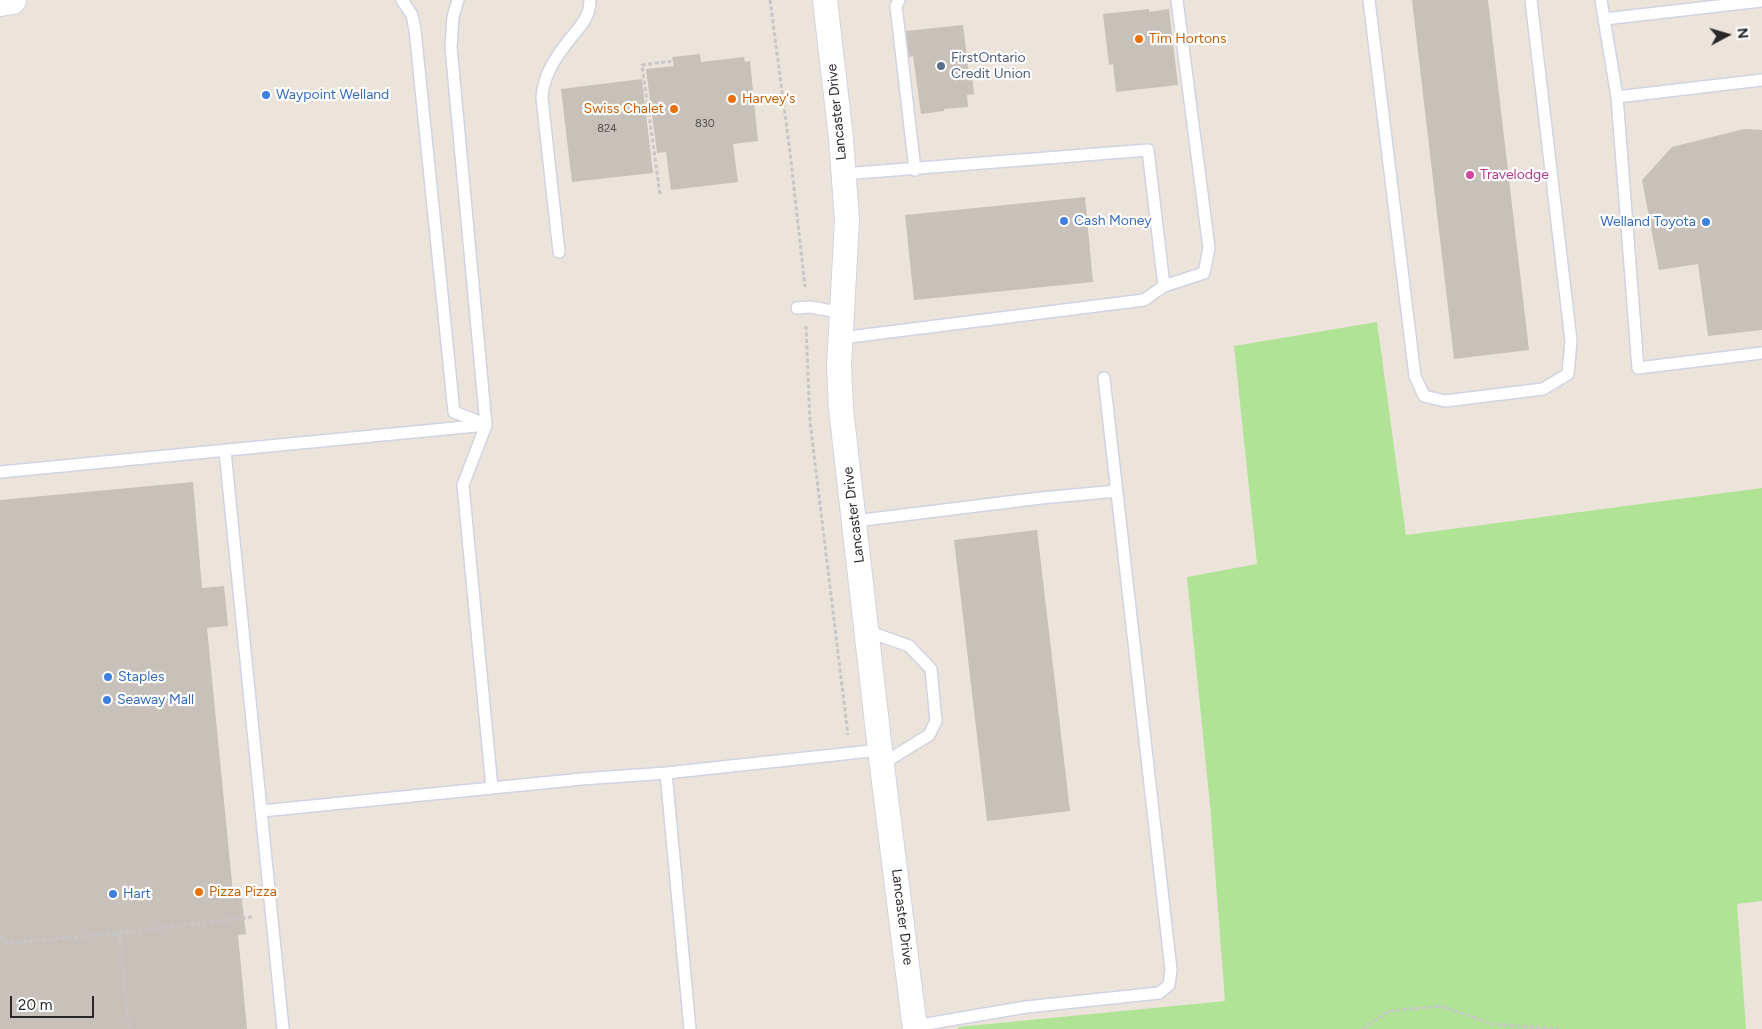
<!DOCTYPE html>
<style>
body{margin:0}
#map{position:relative;width:1762px;height:1029px;overflow:hidden;background:#ece4db;font-family:Figtree,sans-serif}
canvas{display:block}
.north{position:absolute;left:1702px;top:10px;width:50px;height:50px;-webkit-text-stroke:4px #fff;paint-order:stroke;rotate:84deg;font-size:14px;font-weight:700;line-height:20px;text-align:center;color:#292929}
.north::after{content:'';display:block;margin:auto;width:18px;height:22px;background:#292929;clip-path:polygon(50% 0,100% 100%,50% 72%,0 100%)}
.scale{position:absolute;left:10px;top:996px;width:84px;height:22px;box-sizing:border-box;border:2px solid #292929;border-top:0;padding-left:6px;font-size:15px;line-height:18px;white-space:nowrap;color:#292929;-webkit-text-stroke:4px #fff;paint-order:stroke}
</style>
<div id="map">
<canvas width="1762" height="1029"></canvas>
<div class="north">N</div>
<div class="scale">20 m</div>
</div>
<script>
const context = document.querySelector('canvas').getContext('2d');
context.lineJoin = 'round';
function paint(path, color) {
  context.fillStyle = color;
  context.fill(path, 'evenodd');
}
function stroke(path, color, width, dash) {
  context.strokeStyle = color;
  context.lineWidth = width;
  context.lineCap = dash ? 'butt' : 'round';
  context.setLineDash(dash || []);
  context.stroke(path);
}
function label(font, color, halo, rows, align = 'center') {
  context.font = font + ' Figtree,sans-serif';
  context.lineWidth = 4.5;
  context.setLineDash([]);
  context.textBaseline = 'middle';
  context.strokeStyle = halo;
  context.fillStyle = color;
  for (const [text, x, y, turn = 0] of rows) {
    context.save();
    context.translate(x, y);
    context.rotate((+turn || 0) * Math.PI / 180);
    context.textAlign = isNaN(turn) ? turn : align;
    if (halo) context.strokeText(text, 0, 0);
    context.fillText(text, 0, 0);
    context.restore();
  }
}
paint(new Path2D(`
 M1377,322L1406,535L1762,488V901L1737,904L1746,1029H958V1027L1225,1001L1210,805L1187,577L1257,564L1234,346Z`), '#b1e397');
paint(new Path2D(`
 M1412,0H1488L1529,350L1454,359Z
 M1149,9V12L1169,9L1178,85L1116,92L1113,64L1109,65L1103,14Z
 M963,25L969,74H972L974,94L967,95L968,107L944,109V111L921,114L913,56L909,57L906,31Z
 M700,54L701,62L744,57L745,62L750,61L758,141L733,144L738,182L671,190L666,152L657,153L646,69L674,66L672,57Z
 M642,79L653,173L572,182L561,89Z
 M1744,129L1762,130V330L1708,336L1698,264L1659,270L1642,180L1672,147Z
 M1085,197L1093,282L914,300L905,215Z
 M193,482L202,588L224,586L228,626L207,628L233,893L241,892L246,934L238,935L247,1029H0V500Z
 M1037,530L1070,811L987,821L954,540Z`), '#c7c1ba');
const lane = new Path2D(`
 M402,0L412,15L415,30L454,412L485,424
 M458,0L453,17L451,47L486,425L463,485L492,788
 M899,0L896,6L915,170
 M1369,0L1415,376L1424,396L1445,401L1543,389L1568,374L1571,341L1531,0
 M1601,0L1617,97L1638,368L1762,353
 M1604,19L1762,1
 M1617,97L1762,80
 M559,252L542,98C543,77 554,60 566,44C577,29 590,20 590,0
 M1164,286L1204,273L1209,248L1177,0
 M797,308L811,307L842,313
 M841,338L1144,300L1164,286L1148,150L843,174
 M225,451L283,1029
 M0,472L486,425
 M855,521L1041,498L1117,491
 M867,631L909,646L931,669L936,721L929,735L882,764
 M666,773L690,1029
 M262,811L582,779L666,773L880,750
 M915,1026L1026,1007L1159,993L1169,985L1171,970L1104,378`);
const street = new Path2D(`
 M825,0L841,138L847,221L839,366L841,409L880,750L915,1029`);
const secondary = new Path2D(`
 M0,2L12,0`);
stroke(lane, '#d0d4e2', 14);
stroke(street, '#d0d4e2', 26);
stroke(secondary, '#d0d4e2', 30);
stroke(new Path2D(`
 M770,0L790,152L805,287
 M660,194L642,65L673,61
 M806,326L810,422L848,735
 M119,933L252,917
 M0,935L7,943L119,933L129,1029
 M1363,1029L1389,1011L1441,1006L1492,1024L1559,1029`), '#c7c7c7', 3, [4, 2.5]);
stroke(lane, '#fff', 11);
stroke(street, '#fff', 24);
stroke(secondary, '#fff', 28);
for (const [x, y, r, color] of [
 [1139,39,5,"#e8710a"],
 [941,66,5,"#5c6f8a"],
 [266,95,5,"#3f7fe0"],
 [732,99,5,"#e8710a"],
 [674,109,5,"#e8710a"],
 [1470,175,5,"#d1479c"],
 [1064,221,5,"#3f7fe0"],
 [1706,222,5,"#3f7fe0"],
 [108,677,5,"#3f7fe0"],
 [107,700,5,"#3f7fe0"],
 [199,892,5,"#e8710a"],
 [113,894,5,"#3f7fe0"]
]) {
  const dot = new Path2D();
  dot.arc(x, y, r, 0, 2 * Math.PI);
  context.fillStyle = color;
  context.fill(dot);
  stroke(dot, '#fff', 2);
}
label('11px', '#504f4d', null, [
 ["830",705,124],
 ["824",607,129]
]);
label('14px', '#c56008', '#fff', [
 ["Tim Hortons",1149,39],
 ["Harvey's",742,99],
 ["Swiss Chalet",664,109,"right"],
 ["Pizza Pizza",209,892]
], 'left');
label('14px', '#4e5e75', '#fff', [
 ["FirstOntario",951,58],
 ["Credit Union",951,74]
], 'left');
label('14px', '#366cbe', '#fff', [
 ["Waypoint Welland",276,95],
 ["Cash Money",1074,221],
 ["Welland Toyota",1696,222,"right"],
 ["Staples",118,677],
 ["Seaway Mall",117,700],
 ["Hart",123,894]
], 'left');
label('14px', '#292929', '#fff', [
 ["Lancaster Drive",837,112,-96],
 ["Lancaster Drive",854,515,-97],
 ["Lancaster Drive",902,917,83]
]);
label('14px', '#b23c85', '#fff', [
 ["Travelodge",1480,175]
], 'left');
</script>
